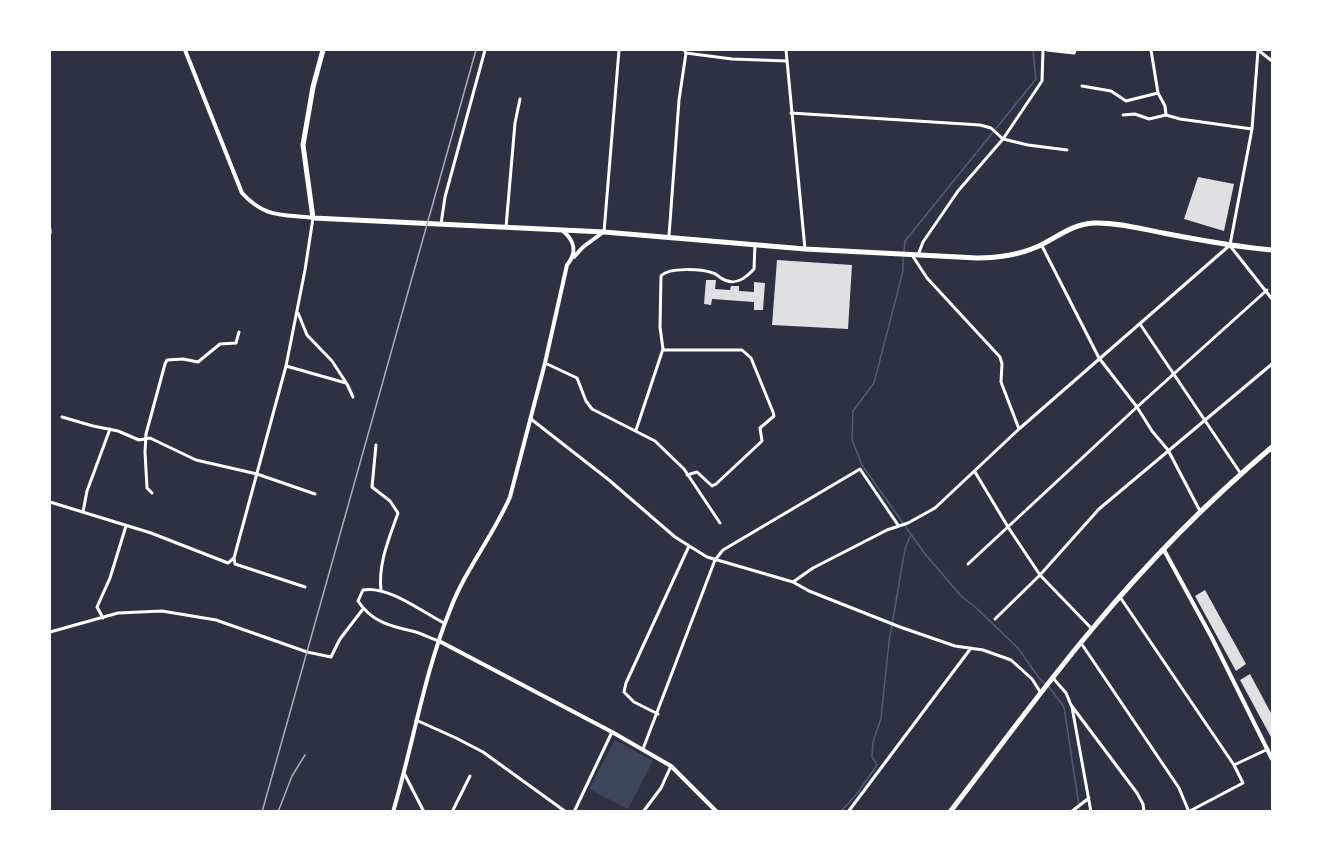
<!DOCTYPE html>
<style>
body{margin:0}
#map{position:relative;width:1322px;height:861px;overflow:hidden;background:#2d3142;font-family:"Open Sans",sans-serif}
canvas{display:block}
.frame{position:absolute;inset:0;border:51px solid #fff;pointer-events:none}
</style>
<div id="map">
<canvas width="1322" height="861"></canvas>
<div class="frame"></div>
</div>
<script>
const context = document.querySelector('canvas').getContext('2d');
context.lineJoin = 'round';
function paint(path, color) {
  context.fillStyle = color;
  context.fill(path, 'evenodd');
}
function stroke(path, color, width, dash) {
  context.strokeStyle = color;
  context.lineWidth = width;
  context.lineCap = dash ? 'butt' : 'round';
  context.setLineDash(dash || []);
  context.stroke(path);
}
paint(new Path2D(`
 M615,740L653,761L628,809L589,789Z`), '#3c4559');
stroke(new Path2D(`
 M904,252L905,241L1036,79L1033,50
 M903,256V271L874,383L853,411L852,440L862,465L925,554L963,598L973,605L1018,648L1039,678L1045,684
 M1049,687L1064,707L1080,812
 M840,812L856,795L877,765L872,757L873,742L881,718L889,642L905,549L910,536`), '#4f5d75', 1.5);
paint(new Path2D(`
 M1198,177L1234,184L1224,231L1184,219Z
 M777,260L852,265L848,329L772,325Z
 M706,280H716L715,289L730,290L731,286H739V291L754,292V282L765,283L763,310H754V302L712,299L711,305L704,304Z
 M1205,590L1246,664L1236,671L1195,596Z
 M1250,674L1272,715V739L1240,680Z`), '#e0e0e3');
stroke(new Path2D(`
 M684,50L686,53L732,59L787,61
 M786,50L805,249
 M1043,50L1042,81L1003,139L1028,145L1067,150
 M1047,50L1074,53L1075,50
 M1151,50L1158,93L1165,106L1166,115L1180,119L1252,129
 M1258,50L1272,61
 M1082,86L1111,91L1126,101L1158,93
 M791,113L980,125L991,128L1003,139L958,191L923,242L918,255
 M1123,115L1135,114L1149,119L1166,115
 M441,224L445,197L485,50
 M506,227L515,123L520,99
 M50,229V233
 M604,232L619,50
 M669,236L679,100L686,53
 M1042,246L1099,358L1137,407L1152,431L1168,450L1200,511
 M1231,247L1272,299
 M912,255L927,278L1000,357L1002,364L1001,382L1019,429
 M298,313L307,335L332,361L347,384L353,397
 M1140,324L1241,474
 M664,350H742L751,358L773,412L774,416L760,428L762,441L716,484L712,486L697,472L687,475
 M545,363L577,378L586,401L592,409L655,441L684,469L720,523
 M286,366L346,383
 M62,417L93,426L118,431L139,440L150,438L196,460L257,474L315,494
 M531,419L609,480L675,537L707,557L793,582L809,591L900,627L955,646L983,650L1011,660L1032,679L1041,693
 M636,430L663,349L660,327L661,276C669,267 701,269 713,273C717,274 717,276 721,278C734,287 745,279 754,269L755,244
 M376,445L372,487L390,501L398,513C389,539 378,563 381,591
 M975,472L1008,527L1040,575L1092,629
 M152,493L147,488L145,452L146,434L165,364L167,360L183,359L198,362L220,344L236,343L239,332
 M50,502L151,533L228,563L234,558L286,366L305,270L313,218
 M83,512L87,491L110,429
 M234,558L235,564L305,587
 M968,564L1137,407L1267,290
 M793,582L813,568L887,530L908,523L935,508L1019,429L1230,245L1252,129L1258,50
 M1120,597L1234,765L1243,783L1188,812
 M103,618L97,607L110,578L126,526
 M995,619L1040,575L1099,509L1272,364
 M50,632L118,613L162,611L216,620L307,652L331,657L340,639L363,609
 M439,641C430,638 421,633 412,631C389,626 371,621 358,601L363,590C388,585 422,612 444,623
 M1081,643L1179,788L1189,812
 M1053,678L1066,693L1071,705L1137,793L1143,804L1144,812
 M1072,707L1091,812
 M658,714L634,702L624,692L626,683L689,546
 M416,720L456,738L483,752L566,812
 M643,749L715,560L723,550L860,469L898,525
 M1234,765L1268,749
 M404,773L424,812
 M452,812L470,776
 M574,812L612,732
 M643,812L661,788L671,766
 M848,812L971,648
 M1071,812L1089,798`), '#fff', 3);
stroke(new Path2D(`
 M185,50L242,193C265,218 281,214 313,218
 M574,257L583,247L602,233
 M1164,550L1212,638L1272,759
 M439,641L612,732L671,766L717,812
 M393,812C413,745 424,674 450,610C465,570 493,536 510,497L545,363L567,265C577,253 575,241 563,231`), '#fff', 4);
stroke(new Path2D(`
 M323,50L313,87L303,145L313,218L604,232L805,249L977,258C999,258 1019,255 1039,246C1058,237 1072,224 1094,223C1117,222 1141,229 1163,233C1199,240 1236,247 1272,250`), '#fff', 5);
stroke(new Path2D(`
 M950,812C997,751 1043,687 1093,628C1147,563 1207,502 1272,447`), '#fff', 5);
stroke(new Path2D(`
 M262,812L476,50
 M278,812L292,776L305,755`), '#abadb3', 1.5);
</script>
